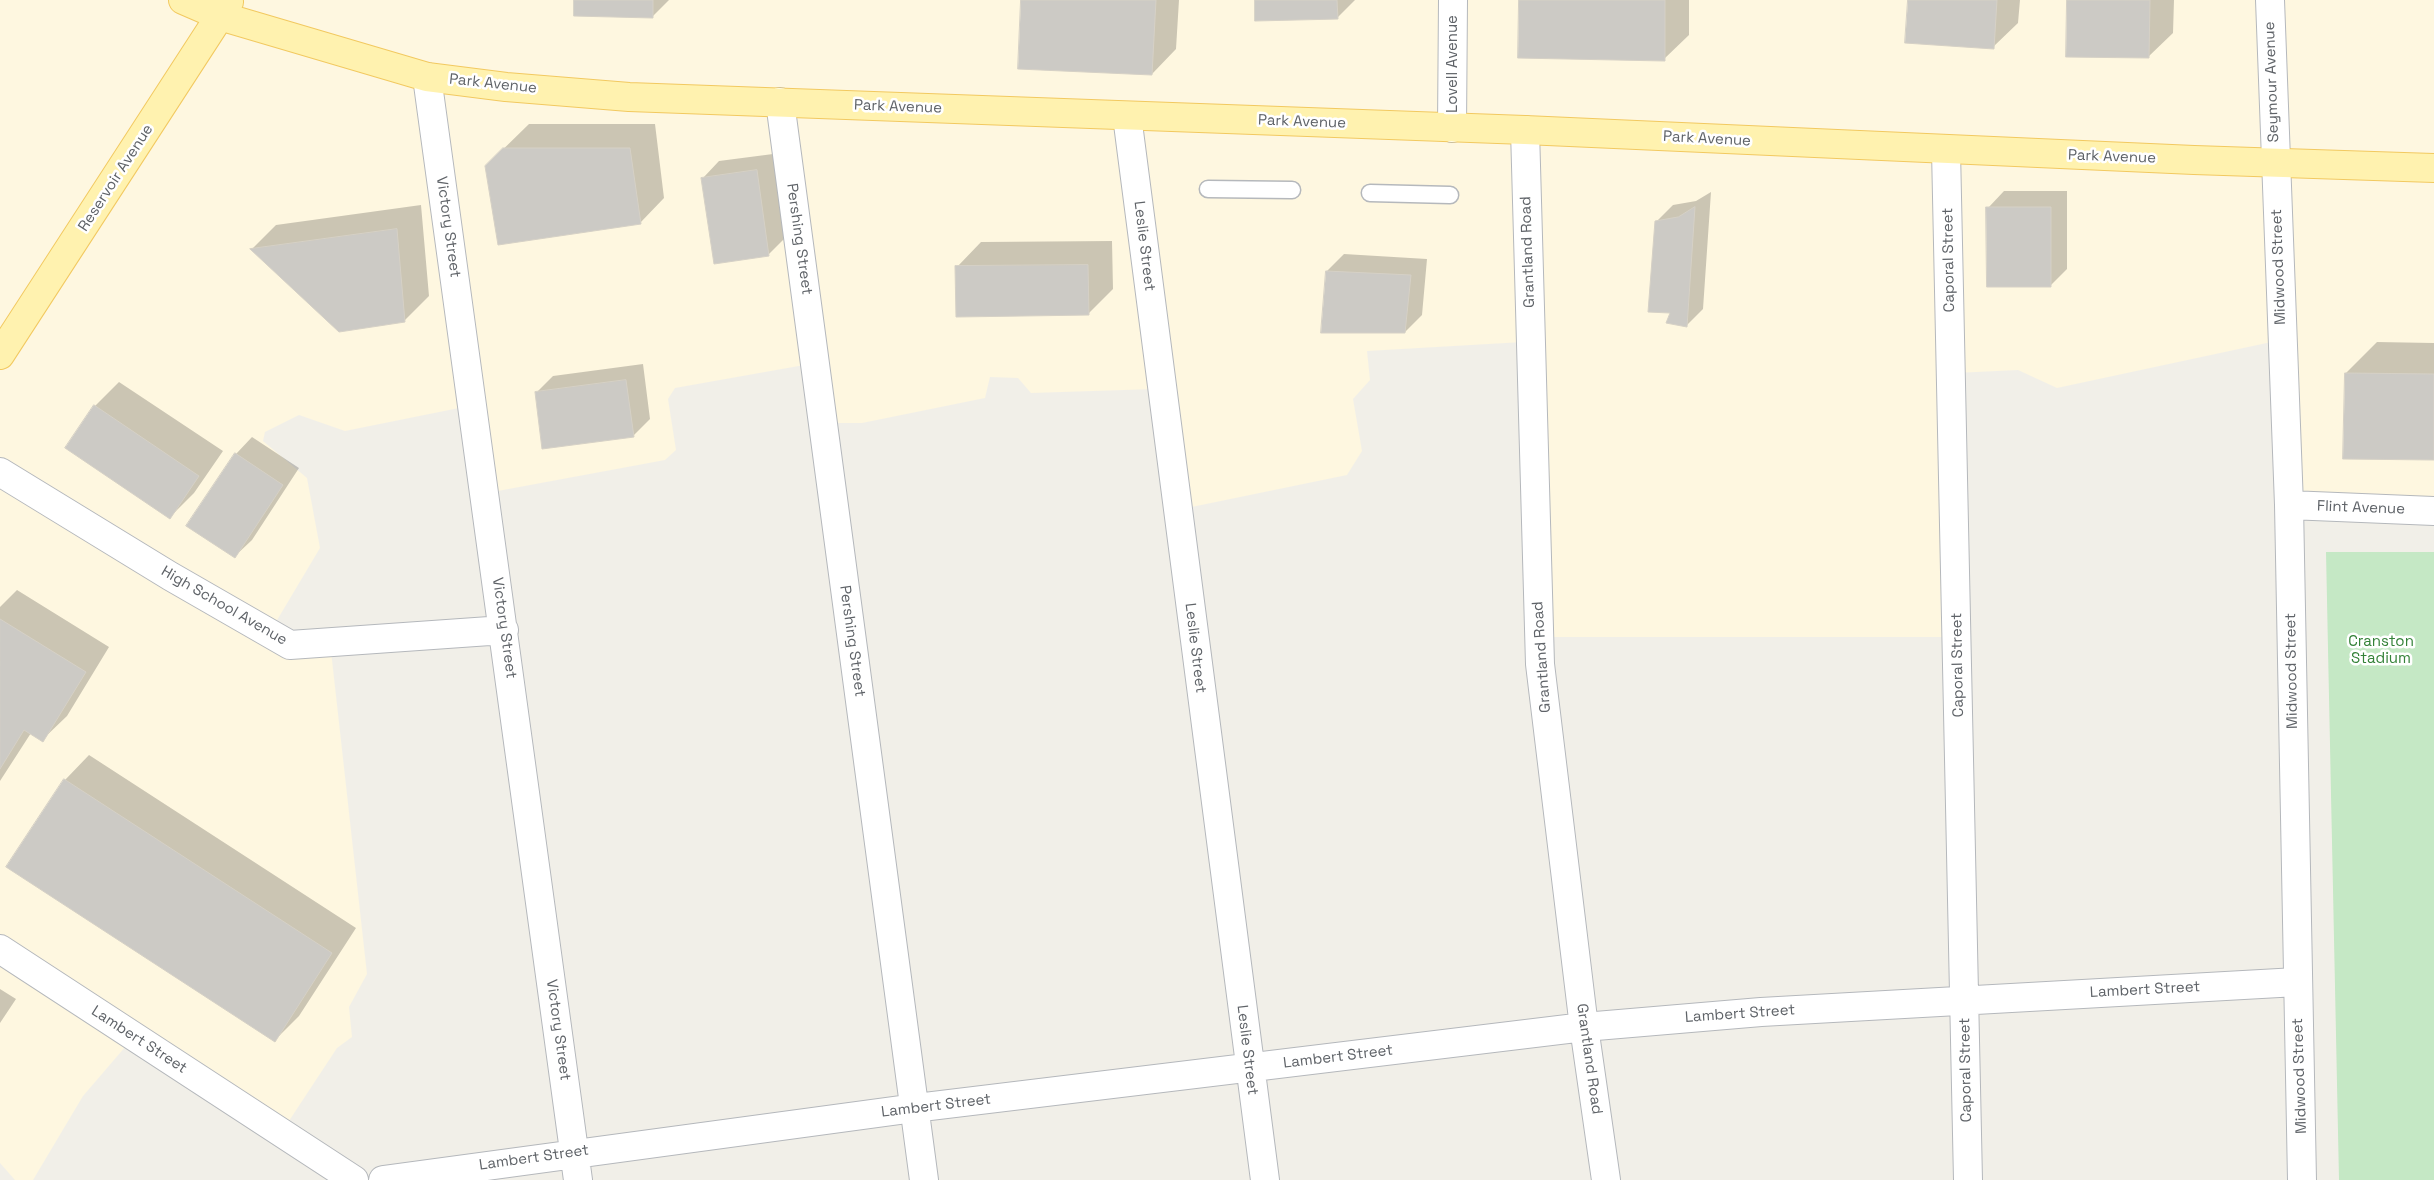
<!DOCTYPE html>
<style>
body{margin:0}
canvas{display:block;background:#f1efe8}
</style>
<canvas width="2434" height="1180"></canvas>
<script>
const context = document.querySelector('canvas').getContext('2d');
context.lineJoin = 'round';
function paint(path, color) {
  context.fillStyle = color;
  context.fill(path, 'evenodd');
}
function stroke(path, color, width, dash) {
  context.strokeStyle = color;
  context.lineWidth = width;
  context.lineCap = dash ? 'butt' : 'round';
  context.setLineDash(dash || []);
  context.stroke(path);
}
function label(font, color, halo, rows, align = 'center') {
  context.font = font + ' "Space Grotesk",sans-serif';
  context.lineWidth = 5;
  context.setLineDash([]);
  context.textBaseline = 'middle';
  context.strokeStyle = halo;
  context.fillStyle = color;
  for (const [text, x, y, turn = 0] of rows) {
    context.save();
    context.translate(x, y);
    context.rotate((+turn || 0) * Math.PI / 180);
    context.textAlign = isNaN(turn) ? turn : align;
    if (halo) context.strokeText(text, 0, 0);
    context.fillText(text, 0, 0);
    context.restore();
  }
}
paint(new Path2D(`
 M0,0H2434V514L2289,510L2276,341L2057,388L2018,370L1955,373L1950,637H1540L1523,342L1367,351L1370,380L1353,399L1362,451L1347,475L1177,510L1155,389L1031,393L1018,378L990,377L985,398L862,423H823L810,364L675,388L668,399L676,450L665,460L487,493L469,406L345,431L299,415L265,432L263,441L307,478L320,548L267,637L331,651L367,974L349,1007L352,1037L337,1048L283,1130L126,1046L83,1096L33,1180H15L0,1163Z`), '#fef7e0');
paint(new Path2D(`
 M2326,552H2434V1180H2339Z`), '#c5e8c5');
paint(new Path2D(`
 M576,0H669L652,17Z
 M1022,0H1179L1176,49L1152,74Z
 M1256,0H1355L1337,18Z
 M1520,0H1689V35L1664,59Z
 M1909,0H2020L2018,23L1993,47Z
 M2068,0H2174L2173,33L2148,57Z
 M529,124H655L664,198L640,223L486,166Z
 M773,154L785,238L768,255L703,178L719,161Z
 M2004,191H2067V269L2050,286L1988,208Z
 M1711,192L1703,309L1687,325L1672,312L1656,222L1673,205L1696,201Z
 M421,205L429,296L404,321L252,249L276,225Z
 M1112,241L1113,289L1088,314L957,267L981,242Z
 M1344,254L1427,259L1422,315L1405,332L1327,271Z
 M2377,342L2434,343V459L2346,373Z
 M643,364L650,419L633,436L536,393L553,376Z
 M119,382L223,451L194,493L170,517L95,406Z
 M252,437L299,468L252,540L235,556L236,454Z
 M17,590L109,647L67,716L42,740L31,733L0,781V607Z
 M89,755L356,928L299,1016L275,1040L65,780Z
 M0,989L16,999L0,1023Z`), '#0003');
const building = new Path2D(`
 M574,0H653V18L574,16Z
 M1021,0H1156L1152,75L1018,69Z
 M1255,0H1337L1338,19L1255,21Z
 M1519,0H1665V61L1518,58Z
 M1908,0H1997L1994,49L1905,43Z
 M2067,0H2150L2149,58L2066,57Z
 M503,148H630L641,224L498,245L485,166Z
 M757,170L769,256L714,264L701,178Z
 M1695,207L1687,327L1666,323L1670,313L1648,312L1655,221L1678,217Z
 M1986,207H2051V287H1987Z
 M397,229L405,322L339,332L250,249Z
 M1088,265L1089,315L956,317L955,266Z
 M1326,271L1411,275L1405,333H1321Z
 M2345,373L2434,374V460L2343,459Z
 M626,380L634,437L542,449L535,392Z
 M94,405L199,476L170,519L65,448Z
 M235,453L283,485L235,558L186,526Z
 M0,619L86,672L43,742L24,730L0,769Z
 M64,779L332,953L275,1042L6,867Z`);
paint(building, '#cccac5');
stroke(building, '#d6d1c6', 1);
const service = new Path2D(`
 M1208,189L1292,190
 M1370,193L1450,195`);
const minor = new Path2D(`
 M2270,0L2289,505L2302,1180
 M427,77L578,1180
 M780,102L924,1180
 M1127,116L1265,1180
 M1452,128L1453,0
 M1525,130L1540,664L1584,1027L1606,1180
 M1946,150L1968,1180
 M0,472L170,576L290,645L504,630
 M2289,505L2434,511
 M0,949L354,1180
 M383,1180L915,1108L1584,1027L1761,1012L2297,982`);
const primary = new Path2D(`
 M183,0L220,16L427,77L506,87L629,97L1525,130L2194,160L2434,168
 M0,355L229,2`);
stroke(service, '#b5b8bc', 19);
stroke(minor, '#b5b8bc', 30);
stroke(primary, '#f2c960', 30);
stroke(service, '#fff', 16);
stroke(minor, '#fff', 28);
stroke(primary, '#fff2af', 28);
label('15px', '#5f6368', '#fff', [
 ["Lovell Avenue",1453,64,-90],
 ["Seymour Avenue",2272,82,-92],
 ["Park Avenue",493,84,6],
 ["Park Avenue",898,107,2],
 ["Park Avenue",1302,122,2],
 ["Park Avenue",1707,139,3],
 ["Park Avenue",2112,157,2],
 ["Reservoir Avenue",116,178,-57],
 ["Victory Street",448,227,82],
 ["Pershing Street",799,239,82],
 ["Leslie Street",1144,246,83],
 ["Grantland Road",1528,252,-92],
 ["Caporal Street",1949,260,-91],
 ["Midwood Street",2279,267,-92],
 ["Flint Avenue",2361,508,2],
 ["High School Avenue",224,606,30],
 ["Victory Street",504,628,82],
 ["Pershing Street",852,641,82],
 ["Leslie Street",1195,648,83],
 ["Grantland Road",1542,657,-94],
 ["Caporal Street",1958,665,-91],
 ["Midwood Street",2292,671,-91],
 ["Lambert Street",2145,990,-3],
 ["Lambert Street",1740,1014,-4],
 ["Victory Street",558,1030,82],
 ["Lambert Street",139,1040,33],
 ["Leslie Street",1247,1050,83],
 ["Lambert Street",1338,1057,-7],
 ["Grantland Road",1589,1059,82],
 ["Caporal Street",1966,1070,-91],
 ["Midwood Street",2300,1076,-92],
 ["Lambert Street",936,1106,-7],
 ["Lambert Street",534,1158,-8]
]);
label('15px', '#348238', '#fff', [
 ["Cranston",2381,642],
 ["Stadium",2381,659]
]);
</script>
